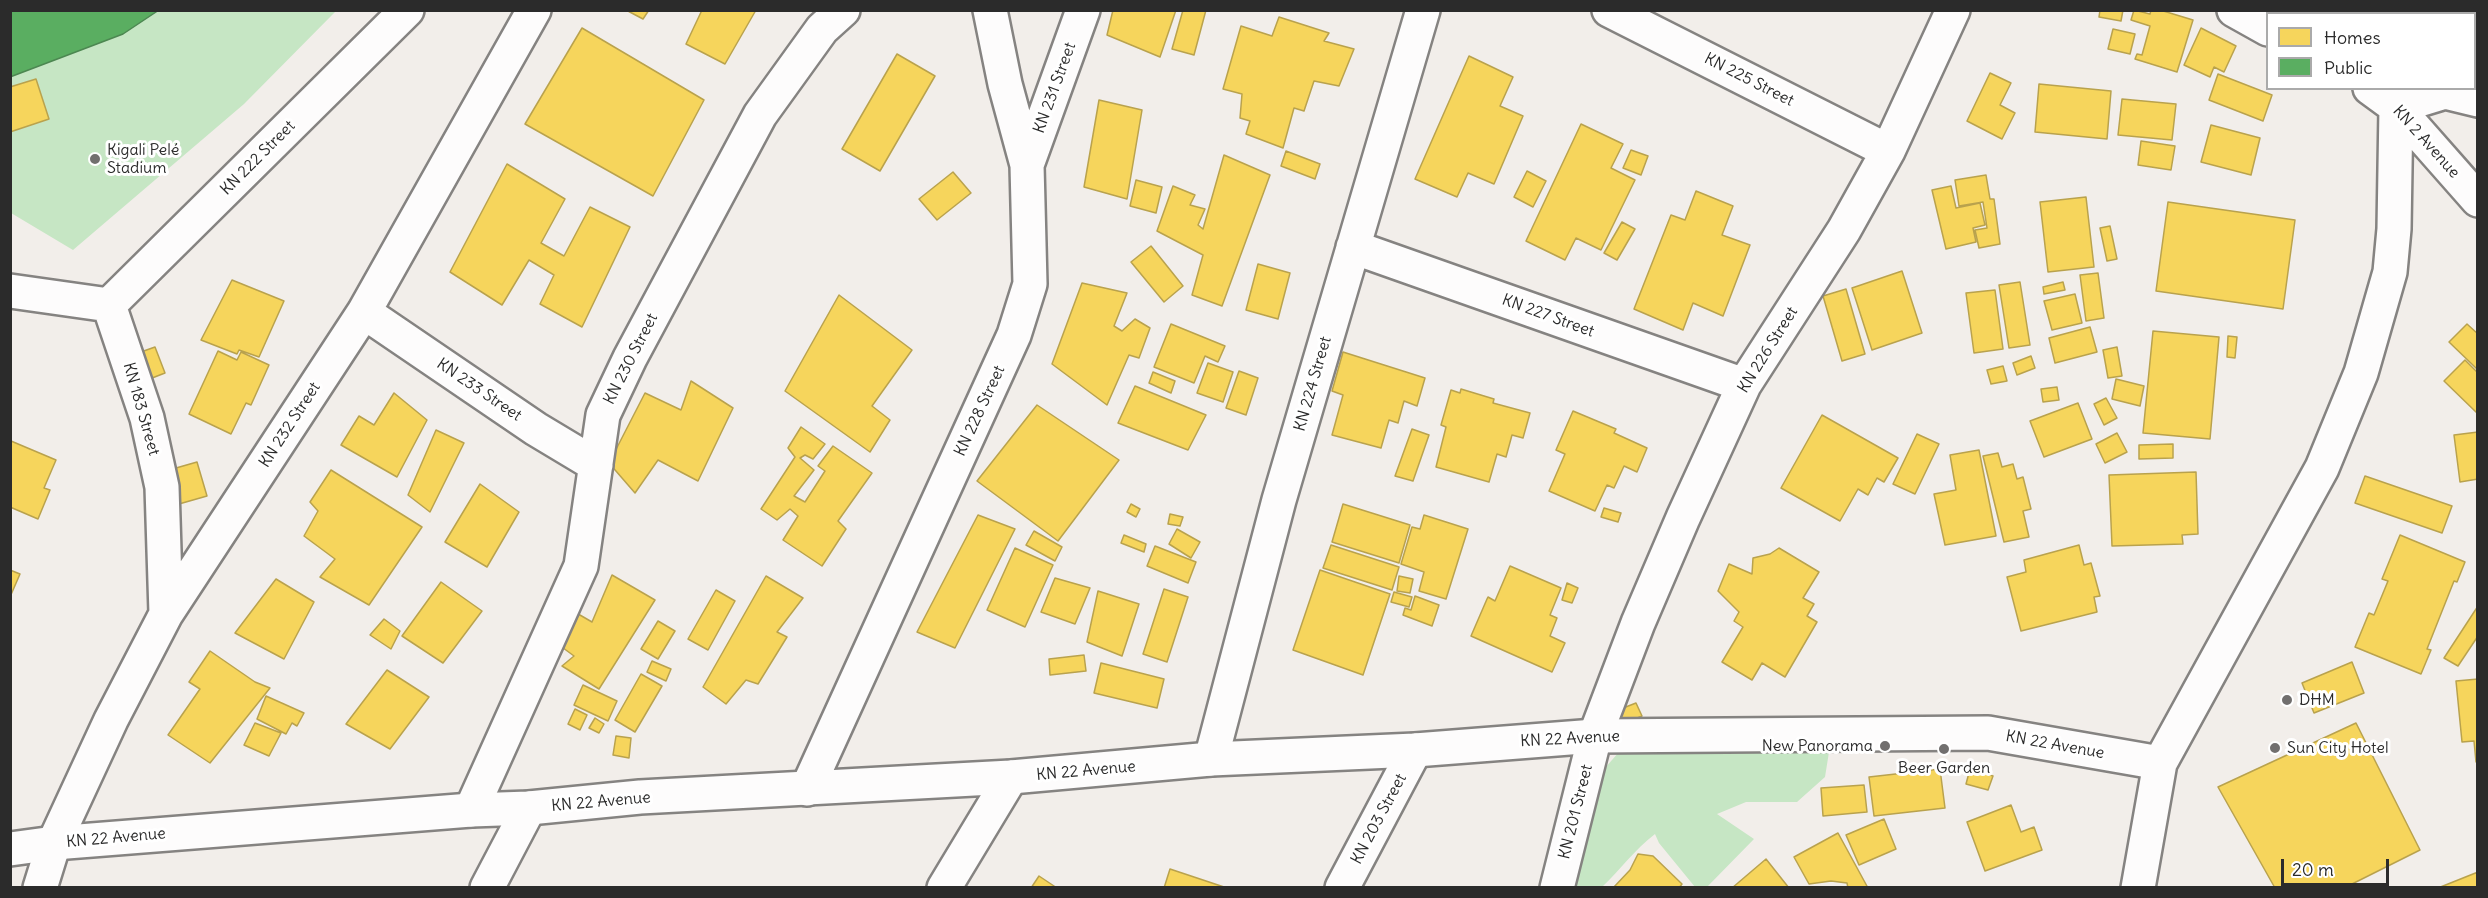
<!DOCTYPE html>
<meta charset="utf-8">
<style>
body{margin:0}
#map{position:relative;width:2488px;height:898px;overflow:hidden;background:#f2eeea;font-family:Delius,sans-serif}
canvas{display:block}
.frame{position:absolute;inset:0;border:12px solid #2b2b2b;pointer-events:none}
.legend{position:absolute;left:2266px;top:12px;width:210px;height:78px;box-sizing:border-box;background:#fff;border:2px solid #aaa;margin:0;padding:8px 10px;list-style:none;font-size:18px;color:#2b2b2b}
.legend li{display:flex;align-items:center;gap:12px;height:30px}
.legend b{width:30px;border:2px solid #aaa}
.scale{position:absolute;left:2281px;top:859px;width:108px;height:27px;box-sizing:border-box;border:3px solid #2b2b2b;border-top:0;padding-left:8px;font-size:18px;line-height:21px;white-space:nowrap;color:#2b2b2b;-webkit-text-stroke:4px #fff;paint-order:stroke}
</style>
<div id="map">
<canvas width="2488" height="898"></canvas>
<div class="frame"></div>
<ul class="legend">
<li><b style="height:16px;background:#f6d55c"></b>Homes</li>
<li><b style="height:16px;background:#5aae61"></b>Public</li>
</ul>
<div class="scale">20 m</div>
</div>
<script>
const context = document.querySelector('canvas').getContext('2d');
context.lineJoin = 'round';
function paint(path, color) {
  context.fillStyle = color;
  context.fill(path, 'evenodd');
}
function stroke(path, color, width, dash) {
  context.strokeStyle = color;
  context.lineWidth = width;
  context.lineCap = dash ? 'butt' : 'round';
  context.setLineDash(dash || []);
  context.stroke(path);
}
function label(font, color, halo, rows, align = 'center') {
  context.font = font + ' Delius,sans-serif';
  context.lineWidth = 6;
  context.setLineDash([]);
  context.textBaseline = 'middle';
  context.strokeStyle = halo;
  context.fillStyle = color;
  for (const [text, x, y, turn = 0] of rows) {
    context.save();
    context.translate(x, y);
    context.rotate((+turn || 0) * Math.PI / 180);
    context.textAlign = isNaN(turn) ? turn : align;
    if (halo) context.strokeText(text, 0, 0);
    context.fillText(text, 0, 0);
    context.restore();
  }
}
paint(new Path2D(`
 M11,11H336L244,104L73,250L11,213Z
 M1804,743L1829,752L1825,777L1797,802H1746L1717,814L1754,839L1707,887H1695L1659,843L1655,834C1635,849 1620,870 1602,887L1565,888L1591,784L1626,744Z`), '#c6e6c4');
const homes = new Path2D(`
 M626,10H649L643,19Z
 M702,10H756L725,64L686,44Z
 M1113,10H1176L1160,57L1107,35Z
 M1183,10H1206L1194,55L1172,49Z
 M2100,10H2123L2121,21L2099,17Z
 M2134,10L2150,14L2151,10H2160L2193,20L2177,72L2135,59L2137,54L2142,55L2150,26L2131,20Z
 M1279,17L1329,33L1324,41L1354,49L1339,86L1314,81L1304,111L1294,108L1283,148L1246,134L1250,121L1240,118L1242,94L1223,89L1241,26L1272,36Z
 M582,28L704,100L653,196L525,124Z
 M2201,28L2236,46L2224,72L2214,67L2210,77L2184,65Z
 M2113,29L2135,34L2130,54L2108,49Z
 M897,54L935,76L880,171L842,149Z
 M1469,56L1513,77L1500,106L1523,116L1494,184L1468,173L1457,197L1415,179Z
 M1990,73L2011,83L2000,105L2015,113L2002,139L1967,121Z
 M2218,74L2272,95L2263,121L2209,100Z
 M36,79L49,119L10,132V87Z
 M2039,84L2111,91L2107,139L2035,132Z
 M2122,99L2176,104L2172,140L2118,135Z
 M1099,100L1142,110L1127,199L1084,187Z
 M1581,124L1623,144L1611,168L1635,180L1601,250L1576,238L1565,260L1526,241Z
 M2211,125L2260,138L2251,175L2201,162Z
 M2141,141L2175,146L2171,170L2138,165Z
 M1631,150L1648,156L1641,175L1623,168Z
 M1286,151L1320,164L1315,179L1281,166Z
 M1224,155L1270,175L1222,306L1192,295L1203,255L1157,231L1173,186L1195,195L1190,205L1205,209L1198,225L1203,229Z
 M507,164L565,199L541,243L564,256L590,207L630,227L582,327L540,304L554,275L529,260L502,305L450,272Z
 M1527,171L1546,181L1533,207L1514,197Z
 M953,172L971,193L937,220L919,199Z
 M1986,175L1990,199H1994L2000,244L1979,248L1975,230L1987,228L1983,202L1959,206L1955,180Z
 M1136,180L1162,187L1156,213L1130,206Z
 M1951,186L1956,208L1980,203L1985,225L1973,228L1976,242L1946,249L1932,190Z
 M1696,191L1733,206L1722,235L1750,245L1723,316L1693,303L1683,330L1634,309L1671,215L1685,220Z
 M2086,197L2094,267L2048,272L2040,202Z
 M2168,202L2295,220L2283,309L2156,291Z
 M1622,222L1635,229L1617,260L1604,253Z
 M2110,226L2117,259L2107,261L2100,228Z
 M1151,246L1183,286L1164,302L1131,262Z
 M1258,264L1290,273L1278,319L1246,310Z
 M1902,271L1922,333L1872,350L1852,288Z
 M2098,273L2104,318L2086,321L2080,275Z
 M232,280L284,301L259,357L239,350L237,354L201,340Z
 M2020,282L2030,345L2009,348L1999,285Z
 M2063,282L2065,290L2044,294L2043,287Z
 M1082,283L1127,293L1114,326L1122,331L1135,319L1150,328L1139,358L1129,355L1107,405L1052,364Z
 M1846,289L1865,354L1842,361L1823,296Z
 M1995,290L2003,349L1974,353L1966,293Z
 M2075,294L2082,323L2052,330L2044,301Z
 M839,295L912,350L872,406L890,420L870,452L785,391Z
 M1171,324L1225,346L1218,362L1205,356L1194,383L1154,367Z
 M2467,324L2478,334V370L2449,342Z
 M2090,327L2097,352L2055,363L2049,338Z
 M2153,331L2219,337L2210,439L2143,433Z
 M2228,336L2237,337L2235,358L2227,357Z
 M155,347L165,373L147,380L138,353Z
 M2117,347L2122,376L2108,378L2103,350Z
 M218,351L237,360L241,352L269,365L251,405L246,403L231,434L189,414Z
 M1343,352L1425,378L1417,406L1404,401L1398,423L1389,420L1381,448L1332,435L1343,395L1332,391Z
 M2031,356L2035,368L2017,375L2013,363Z
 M2465,360L2478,373V414L2444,381Z
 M1208,363L1233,372L1223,402L1197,393Z
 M2003,366L2007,381L1991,384L1987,370Z
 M1239,371L1258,378L1246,415L1226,408Z
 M1153,372L1175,381L1171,393L1149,383Z
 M2116,379L2144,386L2140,406L2112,399Z
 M691,381L733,408L698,481L658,460L635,493L609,463L645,393L681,410Z
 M1135,386L1206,415L1188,450L1118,423Z
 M2057,387L2059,400L2043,402L2041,389Z
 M1461,389L1494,399L1493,403L1530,413L1523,438L1512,435L1506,457L1497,454L1489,482L1436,467L1446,427L1441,425L1451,390L1460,393Z
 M394,393L427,420L397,477L341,445L359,416L374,425Z
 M2106,398L2117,418L2104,425L2094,404Z
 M2078,403L2092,439L2044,457L2030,421Z
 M1037,405L1119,460L1058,541L977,481Z
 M1573,411L1616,429L1614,433L1647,448L1637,472L1624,466L1614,488L1607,485L1595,511L1549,491L1565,454L1556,450Z
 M1822,415L1898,458L1884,482L1877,478L1868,495L1858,489L1840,521L1781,488Z
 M801,427L825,444L813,459L805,455L800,458L814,470L794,496L805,502L825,471L818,466L833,446L872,473L838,521L846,529L822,566L783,540L798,516L790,509L777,520L761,509L795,457L788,448Z
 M1412,429L1429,435L1413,481L1395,476Z
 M436,430L464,443L430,512L408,495Z
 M2478,432V479L2460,482L2454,435Z
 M2117,433L2127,452L2105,463L2096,444Z
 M1917,434L1939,444L1915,494L1893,484Z
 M11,441L56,460L44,488L50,490L38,519L10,507Z
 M2173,444V458L2139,459V445Z
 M1979,450L1996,536L1945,545L1934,494L1956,490L1950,455Z
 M1998,453L2002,467L2013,464L2017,479L2023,477L2031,509L2023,511L2029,537L2004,542L1983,456Z
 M197,462L207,496L179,504L169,470Z
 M331,470L422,527L369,605L320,577L335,559L304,536L318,511L310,502Z
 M2196,472L2198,534L2182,535L2183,544L2112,546L2109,475Z
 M2365,476L2452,506L2442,533L2355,503Z
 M480,484L519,512L487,567L445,542Z
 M1131,504L1140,509L1136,517L1127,512Z
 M1343,504L1410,525L1399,563L1332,542Z
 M1604,508L1621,513L1618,522L1601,517Z
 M1170,514L1183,517L1180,526L1168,524Z
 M978,515L1015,529L955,648L917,632Z
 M1424,515L1468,529L1446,599L1419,591L1424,572L1401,564L1412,527L1420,529Z
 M1177,529L1200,542L1191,558L1169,544Z
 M1034,531L1062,547L1055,561L1026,545Z
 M1124,535L1146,544L1144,552L1121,543Z
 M2400,535L2465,562L2457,582L2454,581L2427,649L2431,650L2421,674L2355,647L2369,613L2374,615L2388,581L2382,579Z
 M1331,545L1399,567L1392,590L1323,568Z
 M2079,545L2084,565L2091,563L2100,596L2094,597L2097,612L2021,631L2007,577L2026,572L2024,560Z
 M1155,546L1196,562L1188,583L1147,566Z
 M1015,548L1053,565L1025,627L987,610Z
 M1779,548L1819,572L1803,598L1814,604L1807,616L1817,622L1785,677L1762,663L1752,680L1722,662L1743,627L1734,621L1739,612L1718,591L1729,564L1752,574L1753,558L1770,554Z
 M1510,566L1561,588L1550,615L1557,618L1550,636L1565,643L1552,672L1471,636L1487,599L1488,597L1495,601Z
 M10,570L20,574L10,597Z
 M1320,570L1390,594L1363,675L1293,650Z
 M612,575L655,600L599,689L562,666L574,656L555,642L573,611L592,622Z
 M766,576L803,598L777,632L787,637L758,684L746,680L726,704L703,687Z
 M1399,576L1413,579L1410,593L1397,591Z
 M1055,578L1090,588L1075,624L1041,612Z
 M276,579L314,602L284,659L235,633Z
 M441,582L482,611L443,663L402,636Z
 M1567,583L1578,588L1572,603L1562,600Z
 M1164,589L1188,597L1167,662L1143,654Z
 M716,590L735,601L708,650L688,639Z
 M1098,591L1139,604L1122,656L1087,642Z
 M1394,592L1412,597L1409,607L1391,602Z
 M1415,596L1439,605L1432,626L1403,615L1405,608L1411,610Z
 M2478,606V636L2458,666L2444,658Z
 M384,619L400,631L391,649L370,635Z
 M658,621L675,631L658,659L641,649Z
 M210,651L255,682L270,688L210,763L168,735L200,689L189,682Z
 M1084,655L1086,671L1050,675L1049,659Z
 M652,661L671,669L666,681L647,672Z
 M2352,662L2364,693L2314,713L2302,683Z
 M1101,663L1164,679L1157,708L1094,693Z
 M387,670L429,697L390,749L346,724Z
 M641,674L662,686L635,732L615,720Z
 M2478,679V762H2476L2474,741L2462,742L2456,681Z
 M583,685L617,701L608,721L574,705Z
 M266,696L304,713L297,726L292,723L286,734L257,719Z
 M1636,703L1642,716L1623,724L1618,710Z
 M575,709L587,715L580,730L568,724Z
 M595,718L604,724L599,733L589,728Z
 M255,723L281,733L269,756L244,745Z
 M2356,723L2420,850L2344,888H2275L2218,787Z
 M616,736L631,738L629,758L613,755Z
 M1940,769L1945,808L1874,816L1869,777Z
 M1970,769L1993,776L1988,790L1966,784Z
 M1864,785L1867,812L1823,816L1821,788Z
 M2011,805L2021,832L2034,827L2042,850L1985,871L1967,822Z
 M1884,819L1896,849L1859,865L1846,835Z
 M1838,833L1868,888H1848L1847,883L1831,881L1809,884L1794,857Z
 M1638,854L1653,856L1682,884L1679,888H1613L1630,870Z
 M1766,859L1789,888H1732Z
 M1170,869L1227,888H1164Z
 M2478,872V888H2438Z
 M1039,876L1057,888H1031Z`);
paint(homes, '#f6d55c');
stroke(homes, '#b9a24d', 1.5);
const public = new Path2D(`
 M10,10H159L123,34L10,77Z`);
paint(public, '#5aae61');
stroke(public, '#4c8751', 1.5);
const street = new Path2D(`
 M1609,10L1888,151
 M2396,107L2445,92L2478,100
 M1027,165L1083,10
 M1353,247L1744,385
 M10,291L109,305
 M109,305L407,10
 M109,305L147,418L162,487L166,614
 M364,312L536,429L596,465
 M1211,759L1279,500L1423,10
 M807,789L1014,335L1030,284L1027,165L1005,84L990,10
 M471,810L581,566L603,415L630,358L760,115L822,29L843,10
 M40,888L54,843L111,720L166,614L364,312L534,10
 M487,888L529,808
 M944,888L1011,777
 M1342,888L1415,750
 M1557,888L1595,736L1638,623L1683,518L1744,385L1844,230L1888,151L1953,10`);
const secondary = new Path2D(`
 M2234,10L2268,29
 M2370,88L2396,107L2478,200
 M10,849L54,843L471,810L529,808L640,797L1011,777L1211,759L1415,750L1595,736L1988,733L2160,763
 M2138,888L2160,763L2322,468L2361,373L2390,272L2394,229L2396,107`);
stroke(street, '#858381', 38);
stroke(secondary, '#858381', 38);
stroke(street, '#fdfcfc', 33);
stroke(secondary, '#fdfcfc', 33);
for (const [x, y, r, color] of [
 [95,159,6,"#716f6e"],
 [2287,700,6,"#716f6e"],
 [1885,746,6,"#716f6e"],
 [2275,748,6,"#716f6e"],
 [1944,749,6,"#716f6e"]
]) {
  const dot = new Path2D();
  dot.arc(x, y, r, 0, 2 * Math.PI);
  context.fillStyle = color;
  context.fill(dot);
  stroke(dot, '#fff', 2);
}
label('16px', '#2b2b2b', '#fff', [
 ["KN 225 Street",1749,80,27],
 ["KN 231 Street",1055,88,-70],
 ["KN 2 Avenue",2426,142,48],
 ["KN 222 Street",258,158,-45],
 ["KN 227 Street",1548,316,20],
 ["KN 226 Street",1768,350,-58],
 ["KN 230 Street",631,359,-63],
 ["KN 224 Street",1313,384,-74],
 ["KN 233 Street",479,390,34],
 ["KN 183 Street",141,409,74],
 ["KN 228 Street",980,411,-65],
 ["KN 232 Street",290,425,-57],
 ["KN 22 Avenue",1570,739,-3],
 ["KN 22 Avenue",2055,745,10],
 ["KN 22 Avenue",1086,771,-5],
 ["KN 22 Avenue",601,802,-5],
 ["KN 201 Street",1576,812,-76],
 ["KN 203 Street",1379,819,-62],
 ["KN 22 Avenue",116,838,-5]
]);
label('16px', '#2b2b2b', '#fff', [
 ["Kigali Pelé",107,150],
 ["Stadium",107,168],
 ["DHM",2299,700],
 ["New Panorama",1873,746,"right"],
 ["Sun City Hotel",2287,748],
 ["Beer Garden",1944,768,"center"]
], 'left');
</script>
